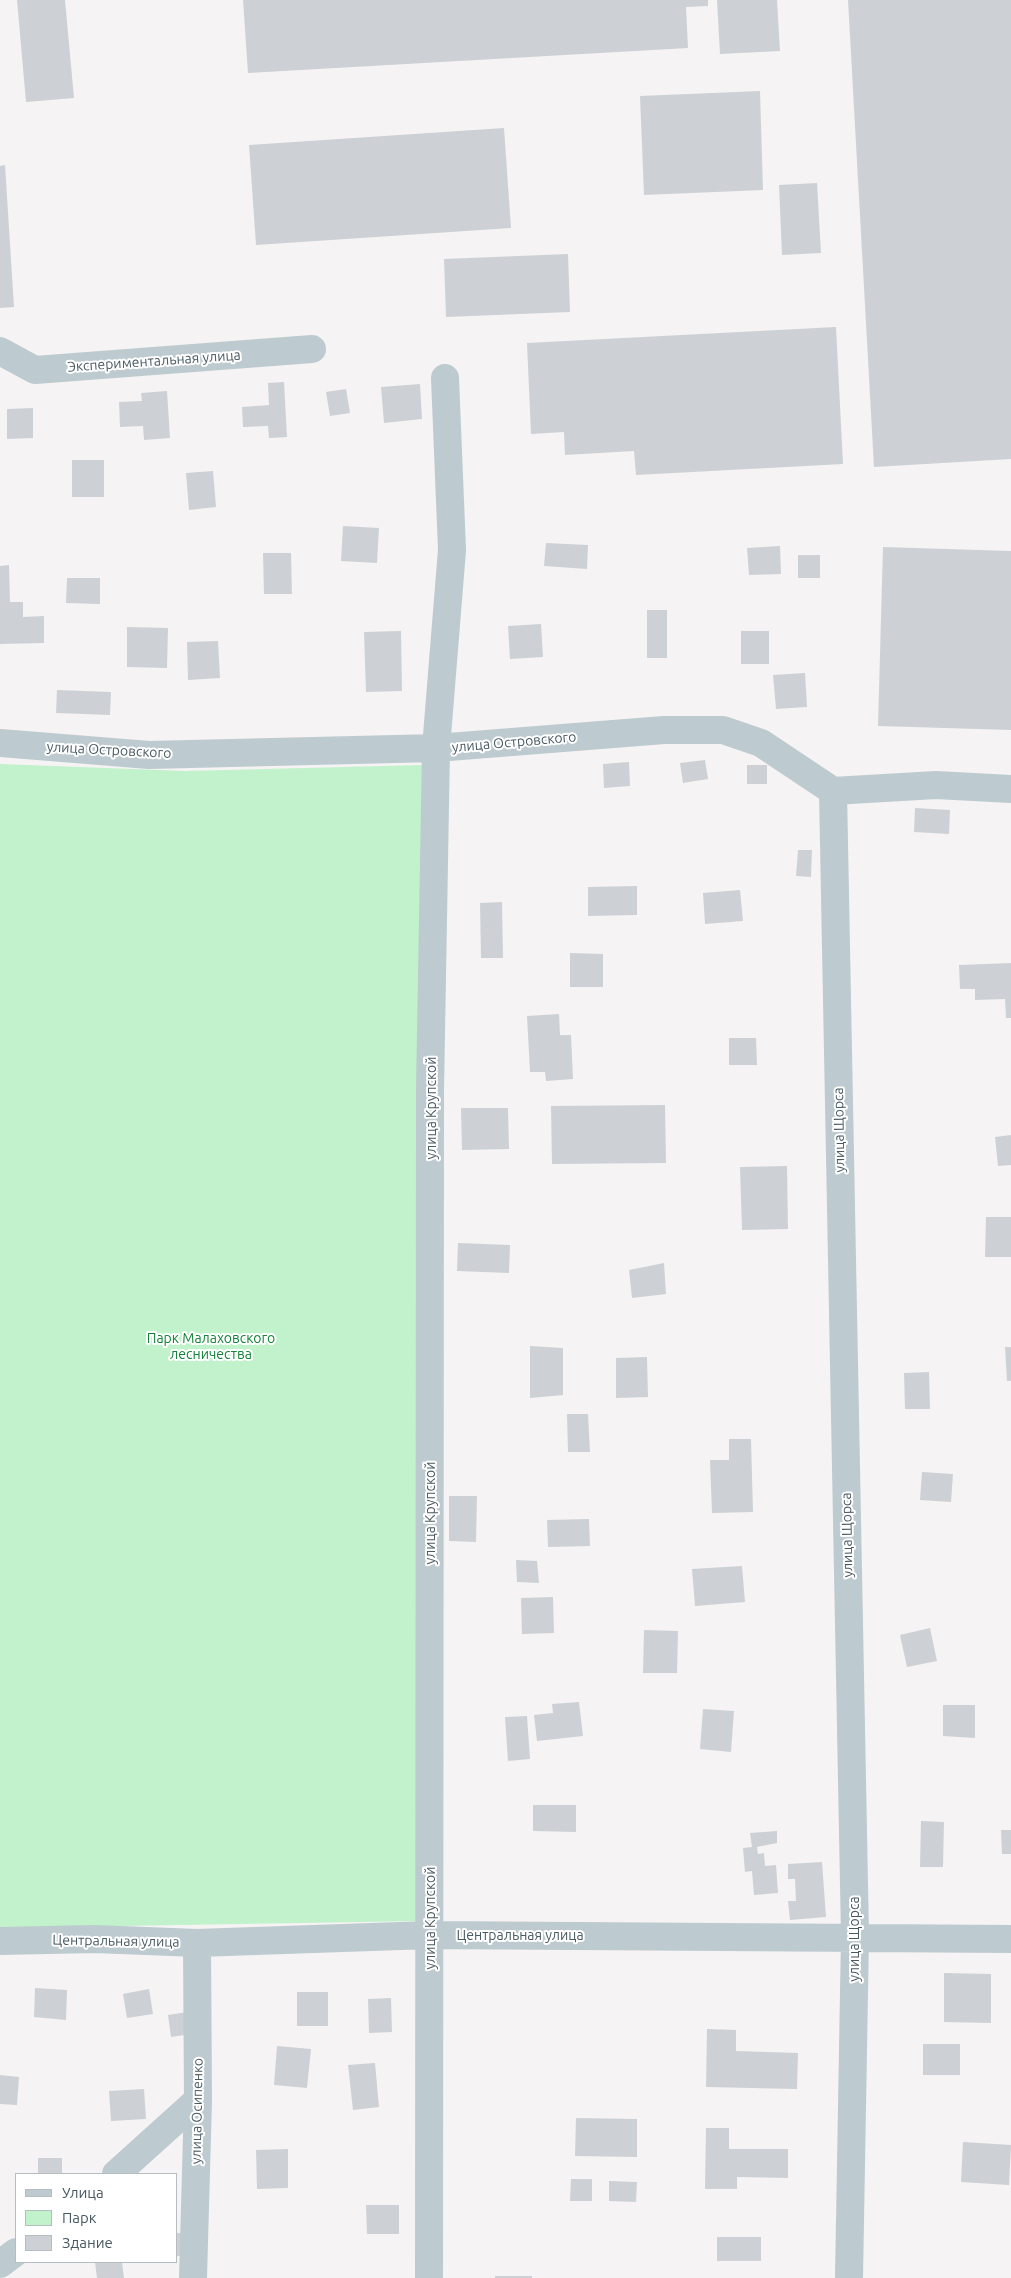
<!DOCTYPE html>
<meta charset="utf-8">
<style>
body{margin:0}
#map{position:relative;width:1011px;height:2278px;overflow:hidden;background:#f5f3f3;font-family:Ubuntu,sans-serif}
canvas{display:block}
.legend{position:absolute;left:15px;top:2173px;width:162px;height:90px;box-sizing:border-box;background:#fff;border:1px solid #b6bdc0;margin:0;padding:6px 9px;list-style:none;font-size:15px;color:#495a61}
.legend li{display:flex;align-items:center;gap:10px;height:25px}
.legend b{width:25px;border:1px solid #b6bdc0}
</style>
<div id="map">
<canvas width="1011" height="2278"></canvas>
<ul class="legend">
<li><b style="height:6px;background:#bdcacf"></b>Улица</li>
<li><b style="height:14px;background:#c1f2cc"></b>Парк</li>
<li><b style="height:14px;background:#cdd1d5"></b>Здание</li>
</ul>
</div>
<script>
const context = document.querySelector('canvas').getContext('2d');
context.lineJoin = 'round';
function paint(path, color) {
  context.fillStyle = color;
  context.fill(path, 'evenodd');
}
function stroke(path, color, width, dash) {
  context.strokeStyle = color;
  context.lineWidth = width;
  context.lineCap = dash ? 'butt' : 'round';
  context.setLineDash(dash || []);
  context.stroke(path);
}
function label(font, color, halo, rows, align = 'center') {
  context.font = font + ' Ubuntu,sans-serif';
  context.lineWidth = 4;
  context.setLineDash([]);
  context.textBaseline = 'middle';
  context.strokeStyle = halo;
  context.fillStyle = color;
  for (const [text, x, y, turn = 0] of rows) {
    context.save();
    context.translate(x, y);
    context.rotate((+turn || 0) * Math.PI / 180);
    context.textAlign = isNaN(turn) ? turn : align;
    if (halo) context.strokeText(text, 0, 0);
    context.fillText(text, 0, 0);
    context.restore();
  }
}
paint(new Path2D(`
 M0,764L185,771L423,765L420,1921L0,1928Z`), '#c1f2cc');
paint(new Path2D(`
 M17,0H65L74,98L26,102Z
 M243,0H708V6L686,7L688,48L248,73Z
 M717,0H777L780,51L720,54Z
 M848,0H1011V459L874,467Z
 M760,91L763,190L644,195L640,96Z
 M504,128L511,228L256,245L249,145Z
 M5,165L14,307L0,308V166Z
 M817,183L821,253L782,255L779,185Z
 M568,254L570,312L446,317L444,259Z
 M836,327L843,464L636,475L634,451L565,455L564,432L531,434L527,343Z
 M284,382L287,437L269,438L268,426L243,427L242,407L269,405L268,383Z
 M420,384L422,419L384,423L381,387Z
 M346,389L350,413L330,416L326,392Z
 M167,391L170,438L144,440L143,426L120,427L119,402L142,401L141,393Z
 M33,408V438L7,439V409Z
 M72,460H104V497H72Z
 M213,471L216,507L189,510L186,473Z
 M343,526L379,528L377,563L341,561Z
 M546,543L588,545L587,569L544,566Z
 M780,546L781,574L749,575L747,548Z
 M883,547L1011,551V730L878,726Z
 M263,553H291L292,594H264Z
 M798,555H820V578H798Z
 M9,565L10,602H23V617L44,616V643L0,644V566Z
 M67,578H100V604L66,603Z
 M647,610H667V658H647Z
 M541,624L543,657L510,659L508,626Z
 M127,627L168,628L167,668L127,667Z
 M401,631L402,691L366,692L364,632Z
 M741,631H769V664H741Z
 M218,641L220,678L188,680L187,642Z
 M805,673L807,707L776,709L773,675Z
 M57,690L111,692L110,715L56,713Z
 M705,760L708,779L683,783L680,763Z
 M629,762L630,786L604,788L603,764Z
 M747,765H767V784H747Z
 M915,808L950,810L949,834L914,832Z
 M798,850H812L811,877L796,876Z
 M637,886V915L588,916V887Z
 M740,890L743,921L705,924L703,893Z
 M502,902L503,958H481L480,903Z
 M570,953L603,954V987H570Z
 M1011,963V1018H1006L1005,999L975,1000V989H960L959,965Z
 M559,1014L560,1035H571L573,1079L546,1081L545,1072H530L527,1016Z
 M729,1038H756L757,1065H729Z
 M665,1105L666,1163L552,1164L551,1106Z
 M461,1108H508L509,1149L462,1150Z
 M1011,1135V1165L998,1166L995,1137Z
 M787,1166L788,1229L742,1230L740,1167Z
 M986,1217H1011V1257H985Z
 M458,1243L510,1245L509,1273L457,1271Z
 M664,1263L666,1294L632,1298L629,1270Z
 M530,1346L563,1348V1395L530,1398Z
 M1005,1347H1011V1381H1007Z
 M647,1357L648,1397L616,1398V1358Z
 M929,1372L930,1409H905L904,1373Z
 M567,1414H588L590,1452H568Z
 M729,1439H751L753,1512L712,1513L710,1460H729Z
 M922,1472L953,1474L951,1502L920,1500Z
 M449,1496H477L476,1542L449,1541Z
 M589,1519L590,1546L548,1547L547,1520Z
 M516,1560L537,1561L539,1583L517,1582Z
 M742,1566L745,1602L695,1606L692,1569Z
 M553,1597L554,1633L522,1634L521,1598Z
 M930,1628L937,1661L907,1667L900,1635Z
 M644,1630L678,1631L677,1673H643Z
 M579,1702L583,1736L537,1741L534,1715L553,1713L552,1704Z
 M943,1705H975V1738L943,1736Z
 M703,1709L734,1711L731,1752L700,1749Z
 M527,1716L530,1759L508,1761L505,1717Z
 M533,1805H576V1832L533,1831Z
 M921,1821L944,1822L943,1867H920Z
 M1001,1830H1011V1854H1002Z
 M777,1831V1843L757,1847L758,1854L764,1853L765,1866L776,1865L778,1893L754,1895L752,1871L745,1872L743,1848L752,1847L750,1833Z
 M822,1862L826,1917L790,1920L788,1901H796L795,1879H788V1864Z
 M944,1973L991,1974V2023L944,2022Z
 M35,1988L67,1990L66,2020L34,2017Z
 M149,1989L153,2014L127,2018L123,1994Z
 M297,1992H328V2026H297Z
 M391,1998L392,2032L369,2033L368,1999Z
 M188,2012L191,2034L171,2037L168,2015Z
 M707,2029L736,2030V2051L798,2053L797,2089L706,2087Z
 M923,2044H960V2075H923Z
 M277,2046L311,2049L307,2088L274,2085Z
 M375,2063L379,2107L353,2110L348,2065Z
 M0,2075L19,2077L17,2105L0,2104Z
 M144,2089L146,2119L111,2121L109,2091Z
 M576,2118L637,2119V2157L575,2156Z
 M706,2128H729V2149H788V2178L737,2177V2189H705Z
 M963,2142L1011,2145L1009,2185L961,2182Z
 M288,2149V2188L257,2189L256,2150Z
 M38,2158H62V2174H38Z
 M571,2179H592V2201H570Z
 M609,2181L637,2182L636,2202L609,2201Z
 M366,2205H399V2234H367Z
 M176,2233H181L183,2256H176Z
 M717,2237H761V2261H717Z
 M95,2262H122L124,2278H97Z
 M495,2276H532V2278H495Z`), '#cdd1d5');
stroke(new Path2D(`
 M0,351L35,370L312,349
 M0,743L149,755L436,748L664,730H723L761,743L833,791L936,785L1011,789
 M833,791L855,1936L849,2278
 M0,1941L95,1939L197,1943L430,1935L1011,1939
 M116,2174L198,2100
 M0,2264L16,2252
 M193,2278L198,2100L197,1943
 M429,2278L430,1090L436,748L452,550L445,378`), '#bdcacf', 28);
label('14px', '#495a61', '#fff', [
 ["Экспериментальная улица",154,361,-4],
 ["улица Островского",514,742,-5],
 ["улица Островского",109,750,3],
 ["улица Крупской",431,1108,-90],
 ["улица Щорса",839,1130,-91],
 ["улица Крупской",430,1513,-90],
 ["улица Щорса",847,1535,-91],
 ["улица Крупской",430,1918,-90],
 ["Центральная улица",520,1935],
 ["улица Щорса",854,1939,-90],
 ["Центральная улица",116,1941,1],
 ["улица Осипенко",197,2111,-89]
]);
label('14px', '#148339', '#fff', [
 ["Парк Малаховского",211,1338],
 ["лесничества",211,1354]
]);
</script>
